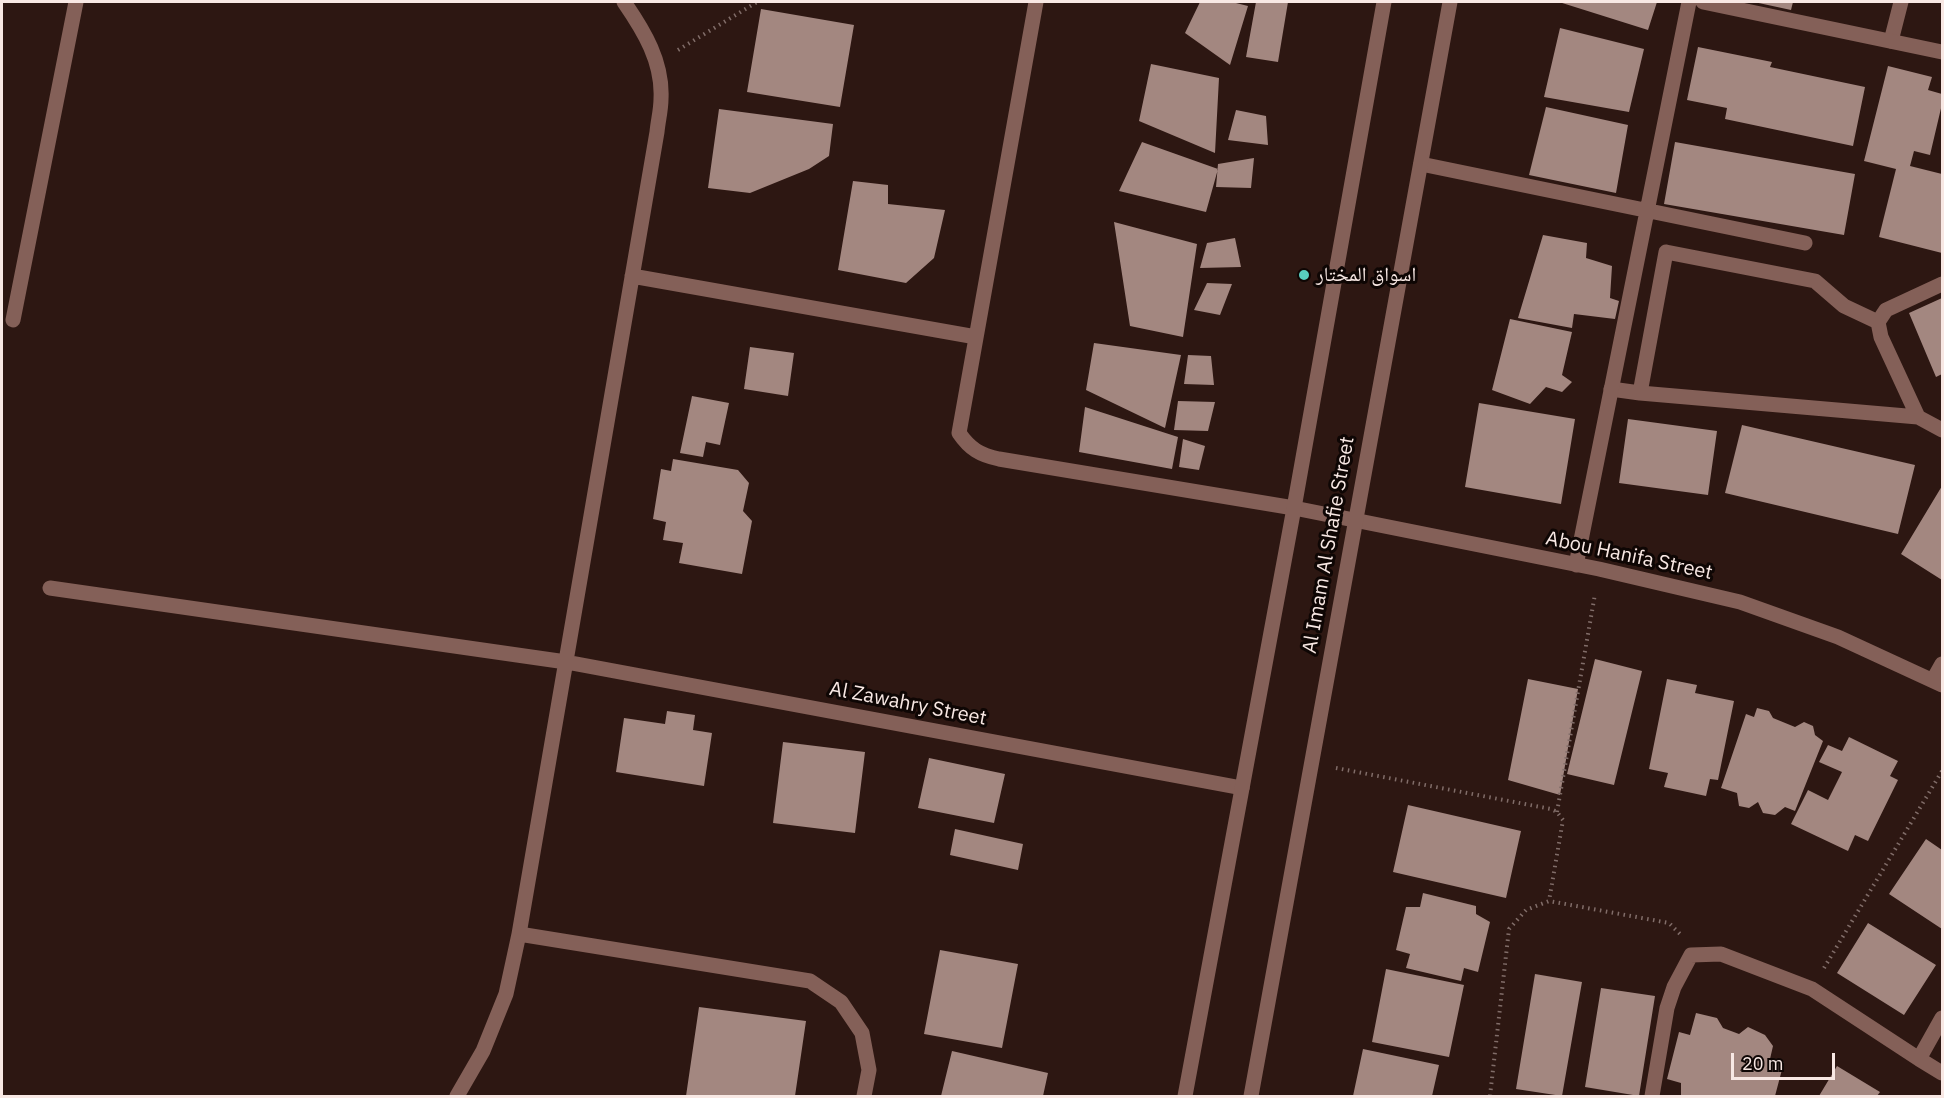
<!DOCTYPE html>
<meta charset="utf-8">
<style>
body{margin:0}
#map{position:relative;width:1944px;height:1098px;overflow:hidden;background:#2d1712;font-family:"IBM Plex Sans",sans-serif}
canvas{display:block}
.frame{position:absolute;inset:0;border:3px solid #f8e8e4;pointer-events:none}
.scale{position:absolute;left:1731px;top:1053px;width:104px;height:27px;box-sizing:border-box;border:3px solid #f8e8e4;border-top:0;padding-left:8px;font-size:18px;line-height:21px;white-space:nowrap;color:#f8e8e4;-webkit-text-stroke:4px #0e0604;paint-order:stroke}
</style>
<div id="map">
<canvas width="1944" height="1098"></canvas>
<div class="frame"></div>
<div class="scale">20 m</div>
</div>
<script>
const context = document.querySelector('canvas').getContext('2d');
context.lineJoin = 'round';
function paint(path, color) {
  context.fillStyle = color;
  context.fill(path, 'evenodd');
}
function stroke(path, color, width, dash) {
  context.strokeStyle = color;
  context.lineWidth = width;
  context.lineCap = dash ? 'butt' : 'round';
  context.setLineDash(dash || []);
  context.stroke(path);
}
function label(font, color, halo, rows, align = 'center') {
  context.font = font + ' "IBM Plex Sans","Noto Naskh Arabic",sans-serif';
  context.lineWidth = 6;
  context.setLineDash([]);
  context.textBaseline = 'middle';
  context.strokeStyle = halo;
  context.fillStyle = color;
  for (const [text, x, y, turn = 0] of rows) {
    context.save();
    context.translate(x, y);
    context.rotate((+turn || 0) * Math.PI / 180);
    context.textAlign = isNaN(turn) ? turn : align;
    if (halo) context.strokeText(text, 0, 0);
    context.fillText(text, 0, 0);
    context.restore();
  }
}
paint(new Path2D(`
 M1200,2H1232L1248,6L1230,65L1185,33Z
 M1256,2H1288L1278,62L1246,57Z
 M1559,2H1657L1648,30Z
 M1754,2H1793L1791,10Z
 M761,9L854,25L840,107L747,92Z
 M1560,28L1644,49L1629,112L1544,97Z
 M1698,47L1772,62L1770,67L1865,87L1853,146L1725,119L1727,108L1687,100Z
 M1151,64L1219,78L1215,153L1139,121Z
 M1888,66L1932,77L1928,90L1942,94V104L1930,155L1914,151L1910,166L1942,174V253L1879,237L1896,169L1864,161Z
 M1546,107L1628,125L1616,193L1529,175Z
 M719,109L833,124L829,156L809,169L750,193L708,188Z
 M1236,110L1266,116L1268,145L1228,140Z
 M1142,142L1218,169L1206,212L1119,191Z
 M1675,142L1855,174L1844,235L1664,204Z
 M1254,158L1251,188L1216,187L1218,164Z
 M853,181L888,185V204L945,210L934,258L906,283L838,270Z
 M1114,222L1197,244L1183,337L1130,326Z
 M1543,235L1587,243L1586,258L1612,266L1610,298L1619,301L1615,319L1574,314L1572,328L1518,318Z
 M1235,238L1241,267L1200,268L1207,243Z
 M1207,283L1232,284L1220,315L1194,310Z
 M1942,298V374L1936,377L1909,313Z
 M1510,319L1572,332L1562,375L1572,382L1562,392L1546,387L1530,404L1492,390Z
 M1094,343L1181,355L1165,428L1086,390Z
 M750,347L794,353L788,396L744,389Z
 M1188,355L1211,356L1214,385L1184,384Z
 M692,396L729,403L720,445L706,442L703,457L680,453Z
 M1178,401L1215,402L1208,431L1174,430Z
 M1479,403L1575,419L1561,504L1465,487Z
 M1085,407L1178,437L1172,469L1079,452Z
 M1628,419L1717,431L1708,495L1619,483Z
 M1742,425L1915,465L1898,534L1725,493Z
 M1183,439L1205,446L1199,470L1179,467Z
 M673,459L738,470L749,483L743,511L752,521L742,574L679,563L683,543L663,540L666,522L653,519L661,469L671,471Z
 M1942,486V580L1901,554Z
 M1595,659L1642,671L1614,785L1567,774Z
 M1528,679L1578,689L1560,795L1508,780Z
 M1667,679L1697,685L1695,693L1734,701L1718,780L1710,779L1706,796L1664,787L1668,773L1649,769Z
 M1757,708L1769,711L1773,718L1795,727L1804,722L1813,726L1815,735L1823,741L1795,811L1785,807L1775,815L1763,813L1758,802L1749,808L1739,806L1737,793L1721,788L1746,714L1754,717Z
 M667,711L695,715L693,730L712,733L704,786L616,772L624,718L665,724Z
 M1849,737L1898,761L1890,776L1898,780L1868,841L1855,835L1848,851L1791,824L1808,790L1828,800L1842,772L1819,762L1828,745L1842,751Z
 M783,742L865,752L855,833L773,823Z
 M929,758L1005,774L994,823L918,808Z
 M1408,805L1521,831L1506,898L1393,872Z
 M955,829L1023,844L1018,870L950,855Z
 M1926,839L1942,850V929L1889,894Z
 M1423,893L1476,906V914L1490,922L1478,972L1464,968L1461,981L1406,968L1410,954L1396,950L1406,907H1420Z
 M1868,923L1936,965L1904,1015L1837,973Z
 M940,950L1018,964L1002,1048L924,1034Z
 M1386,969L1464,985L1449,1057L1372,1042Z
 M1535,974L1582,982L1562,1096L1516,1089Z
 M1601,988L1655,996L1639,1096L1585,1087Z
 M699,1007L806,1021L795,1096H686Z
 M1696,1013L1717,1018L1723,1028L1739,1034L1748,1027L1765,1035L1773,1046L1770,1059L1784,1062L1775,1096H1681V1083L1667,1079L1679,1032L1690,1035Z
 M1363,1049L1439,1065L1432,1096H1353Z
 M952,1051L1048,1073L1043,1096H941Z
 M1837,1066L1880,1092L1877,1096H1819Z`), '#a38780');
stroke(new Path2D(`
 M678,50L757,2
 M1336,768L1551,809L1557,812L1563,820L1549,901
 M1557,812L1595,594
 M1824,968L1942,771
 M1490,1096L1509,929L1526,910L1549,901L1669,923L1680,934`), '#816d69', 4, [1.5, 4.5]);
stroke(new Path2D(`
 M1891,41L1901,2
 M13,320L76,2
 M1611,389L1640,393L1918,417L1942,430
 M1640,393L1666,252L1815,281L1844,306L1878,322
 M1918,417L1881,337L1878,322L1886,310L1942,284
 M50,588L566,662`), '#846058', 15);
stroke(new Path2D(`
 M1036,2L959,433C970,449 980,455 999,459L1294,508L1599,569L1740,602L1838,637L1942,685
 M1703,2L1942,52
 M1421,164L1805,243
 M632,276L976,337
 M1576,565L1689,2
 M566,662L1242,788
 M1933,680L1942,664
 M519,934L810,981L841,1002L862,1033L869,1070L864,1096
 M1919,1059L1942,1018
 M457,1096L483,1051L506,994L519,934L657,132C658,121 661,110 661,99C663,62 644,31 624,2
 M1652,1096L1667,1008L1674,987L1691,955L1721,954L1812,989L1919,1059L1942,1073`), '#846058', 15);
stroke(new Path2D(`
 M1185,1096L1294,508L1384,2
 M1251,1096L1450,2`), '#846058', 15);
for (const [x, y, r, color] of [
 [1304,275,6,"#59cebf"]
]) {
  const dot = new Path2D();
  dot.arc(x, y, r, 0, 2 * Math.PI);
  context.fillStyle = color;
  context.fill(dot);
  stroke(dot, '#0e0604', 2);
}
label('20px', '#f8e8e4', '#0e0604', [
 ["اسواق المختار",1316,275]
], 'left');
label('20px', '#f8e8e4', '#0e0604', [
 ["Al Imam Al Shafie Street",1329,545,-80],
 ["Abou Hanifa Street",1629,556,12],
 ["Al Zawahry Street",908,704,11]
]);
</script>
